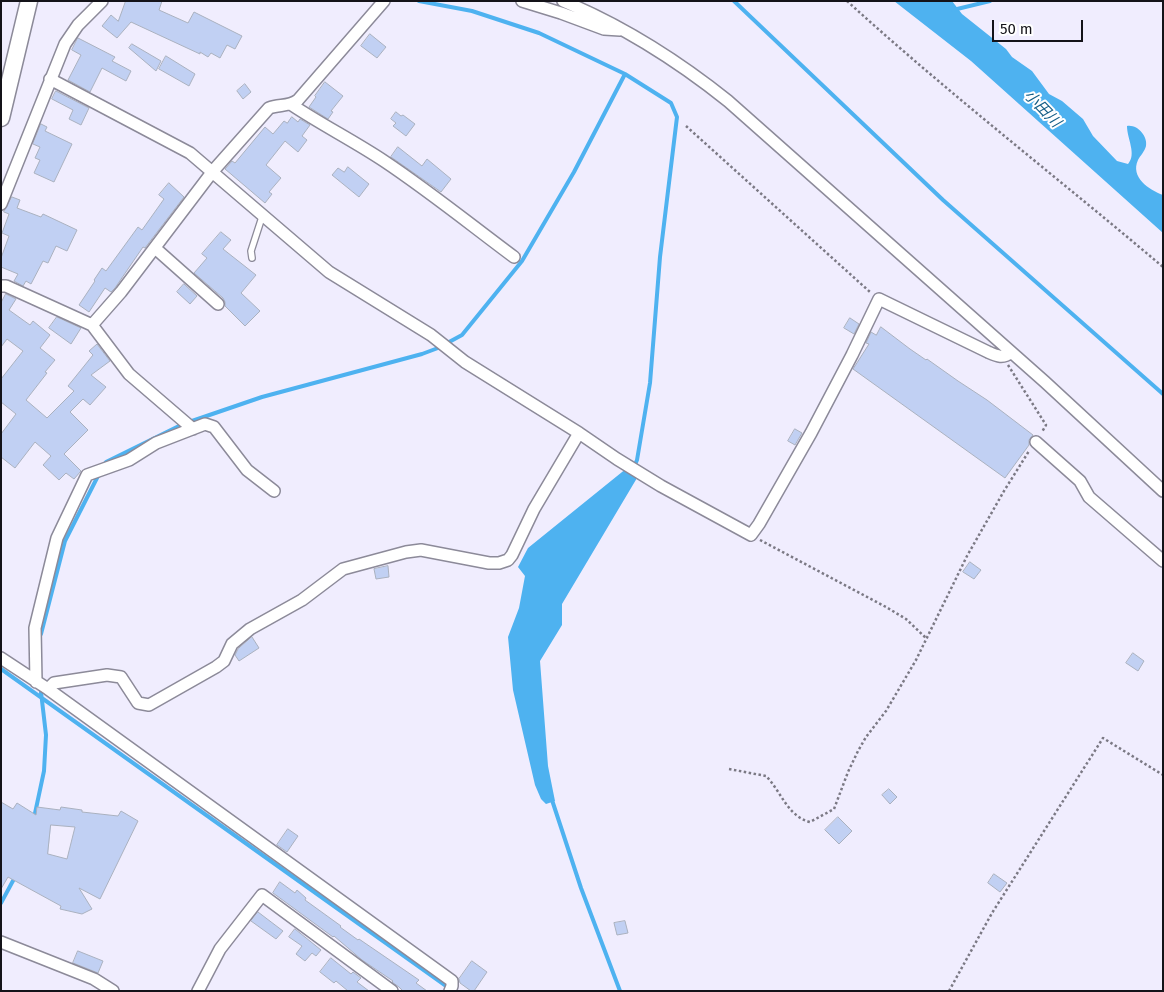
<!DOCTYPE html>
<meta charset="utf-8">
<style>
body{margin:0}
#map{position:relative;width:1164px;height:992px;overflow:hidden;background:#f0edfe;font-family:"Fira Sans",sans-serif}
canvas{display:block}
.frame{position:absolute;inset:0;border:2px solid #141319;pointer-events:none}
.scale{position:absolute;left:992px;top:20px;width:91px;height:22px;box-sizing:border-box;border:2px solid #141319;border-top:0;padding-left:6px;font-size:15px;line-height:18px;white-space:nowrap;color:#141319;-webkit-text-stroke:4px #fff;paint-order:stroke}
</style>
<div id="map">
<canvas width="1164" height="992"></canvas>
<div class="frame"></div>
<div class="scale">50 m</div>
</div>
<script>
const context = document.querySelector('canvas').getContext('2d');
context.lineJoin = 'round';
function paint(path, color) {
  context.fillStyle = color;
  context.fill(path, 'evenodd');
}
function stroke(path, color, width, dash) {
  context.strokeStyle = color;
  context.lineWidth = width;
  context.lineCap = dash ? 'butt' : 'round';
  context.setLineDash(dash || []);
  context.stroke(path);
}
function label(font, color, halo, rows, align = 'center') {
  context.font = font + ' "Fira Sans","Noto Sans JP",sans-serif';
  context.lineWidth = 4;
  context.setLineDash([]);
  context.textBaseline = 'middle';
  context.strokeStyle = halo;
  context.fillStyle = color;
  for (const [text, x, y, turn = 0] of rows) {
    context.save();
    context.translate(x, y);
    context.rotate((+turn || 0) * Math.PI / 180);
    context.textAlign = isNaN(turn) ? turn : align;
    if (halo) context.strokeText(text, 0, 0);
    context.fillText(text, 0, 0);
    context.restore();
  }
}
paint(new Path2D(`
 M894,1H952L962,14L1006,49L1012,57L1032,71L1049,94L1062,101L1083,119L1093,136L1117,161L1128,164C1137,154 1127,139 1127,126C1137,124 1148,136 1146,146C1145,151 1140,156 1138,160C1130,177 1149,190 1163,195V233L971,61Z
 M627,468L634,473L637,478L562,604V625L540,661L548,766L555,801L546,804L541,799L535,785L513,690L508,637L519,608L525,576L518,567L528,548Z`), '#4eb2f0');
stroke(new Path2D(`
 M419,1L472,11L539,33L625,74L671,103L677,117L660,257L650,383L637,460L634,467
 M734,1L943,200L1163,394
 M953,10L990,1
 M189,422L262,397L422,354L438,348L462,335L522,261L574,172L625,74
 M104,466L106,462L183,424
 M41,634L65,541L100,472
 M1,669L449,988
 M551,797L581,888L620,991
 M34,818L44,771L46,735L41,692
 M1,903L15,877`), '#4eb2f0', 4);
const building = new Path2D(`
 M126,1H162L159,10L188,23L194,12L242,36L235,49L227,45L220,58L211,53L208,57L200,52V54L131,22L117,38L102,26L111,15L118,21Z
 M370,34L386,47L377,58L361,46Z
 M78,38L115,57L112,61L131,71L126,81L102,68L90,92L68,80L81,55L72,50Z
 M132,44L161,61L156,71L129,48Z
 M166,56L195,74L189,86L159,69Z
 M325,82L343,96L331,111L333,112L328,119L309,107L316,97L315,96Z
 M245,84L251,92L243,99L237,91Z
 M56,91L89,108L81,125L69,119L73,110L52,99Z
 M396,112L401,116L403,115L415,124L406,136L393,126L396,123L391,119Z
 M292,117L298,122L300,119L310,125L302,136L307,140L298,152L285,141L266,165L281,178L269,192L272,194L265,203L225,169L232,161L235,163L265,127L273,134L284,121L287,123Z
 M41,124L47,127L45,131L72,144L54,182L34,173L40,160L35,158L40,147L33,144Z
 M398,147L422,166L427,159L451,179L441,192L391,157Z
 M348,167L369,184L359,197L332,175L338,168L344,172Z
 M169,183L184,197L145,248L143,247L115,288L111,292L105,288L89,312L79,305L95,281L94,280L102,268L106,271L138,227L142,230L164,199L159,195Z
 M12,197L20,200L17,208L41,217L43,214L77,230L67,251L56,246L48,263L43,261L31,284L26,281L23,286L14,281L18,274L1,267V258L9,236L2,233L9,214L4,212Z
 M221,232L231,240L223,249L256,275L241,293L260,311L245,326L225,306V302L223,298L194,273L207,258L202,254Z
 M184,284L197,296L190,304L177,292Z
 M6,294L16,299L9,310L30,325L33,321L50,335L40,348L55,360L45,372L47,373L26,400L47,418L74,391L68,386L93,355L89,351L97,344L110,361L91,375L106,387L90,405L83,399L70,412L88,430L64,454L81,471L74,479L66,473L59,480L43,465L51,456L35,442L15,468L1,457V434L16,414L1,402V379L23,351L7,339L1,347V303Z
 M57,317L81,328L71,344L49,328Z
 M850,318L859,324L854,334L844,328Z
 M881,327L910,349L926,360L927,359L958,381L987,400L1033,435L1029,440V445L1005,478L853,369L869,344L866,343L871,332L876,335Z
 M795,429L802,433L795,445L788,441Z
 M970,562L981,570L974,579L963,572Z
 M388,566L389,577L376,579L374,569Z
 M252,637L259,648L239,661L235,655L238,649Z
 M1133,653L1144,661L1138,671L1126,663Z
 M889,789L897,797L890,804L882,795Z
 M1,802L13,809L17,803L36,815L37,807L60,810L61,807L82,810V812L118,816L121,811L138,821L100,899L79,888L92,909L82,914L60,909L61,906L8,877L1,889ZM51,825L75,827L67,859L48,854Z
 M838,817L852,831L839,844L825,830Z
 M288,829L298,836L287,852L277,845Z
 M994,874L1007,883L1000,892L988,883Z
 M280,882L295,893L297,890L306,898L305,900L341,926L340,927L358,940L359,939L419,980L416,983L427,991H403L399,987L392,982L393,981L362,960L334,936L333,937L273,893Z
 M258,912L283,931L276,939L251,921Z
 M625,921L628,933L617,935L614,923Z
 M295,929L321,950L316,956L312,953L305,961L296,954L302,946L289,937Z
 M78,951L103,961L98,973L73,963Z
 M331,958L351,974L353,972L361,978L357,982L369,991H348L336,981L334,983L320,972Z
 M472,961L487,972L474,991H471L460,983L459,979Z`);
paint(building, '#c1d0f3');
stroke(building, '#aab1bf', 1);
const lane = new Path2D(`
 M252,258L251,251L263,214`);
const street = new Path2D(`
 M522,1L561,13L604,29L620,30
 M563,1C623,26 678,61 728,101L1045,382L1163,491
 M50,79L190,153L329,272L431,335L465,362L579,433L617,459L661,486L751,535L759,524L811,433L852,355L879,299L988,352C997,356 1003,359 1011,352
 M292,105C322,125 354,141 384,161C429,191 471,225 514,257
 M1,204L65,44L78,25L102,1
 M155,248L218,304
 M1,286H6L92,325L121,292L213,171L269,108C279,104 289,107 298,100L384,1
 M92,325L129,374L193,429
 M1036,442L1080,481L1089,497L1163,561
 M1,658L48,689L54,683L107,675L121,677L138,703L149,705L216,667L224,661L232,644L250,629L302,600L343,569L406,552L421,550L489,563H499L508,560L512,555L534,509L579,433
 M36,682L35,628L57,538L87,475L129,460L156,443L205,424L214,427L247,470L274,491
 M48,689L452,981V986L450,991
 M1,942L94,979L113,991
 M198,991L220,949L262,895L392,991`);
const secondary = new Path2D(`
 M1,118L29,1`);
stroke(lane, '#8c8a99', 8);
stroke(street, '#8c8a99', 14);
stroke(secondary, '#8c8a99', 19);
stroke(new Path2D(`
 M847,1C949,94 1058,178 1163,267
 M686,126L870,292
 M1008,365L1046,425L1042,432
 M760,540L886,607L906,619L926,638
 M729,769L766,776C781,791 787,816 810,822L834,809L848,772L858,751L866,737L886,711L916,660L967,556L1004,491L1029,451
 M949,991L992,913L1103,738L1163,775`), '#7b7984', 2.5, [2.5, 2.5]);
stroke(lane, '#fff', 5.5);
stroke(street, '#fff', 11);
stroke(secondary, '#fff', 16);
label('italic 15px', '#145e87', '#fff', [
 ["小田川",1042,109,46]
]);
</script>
